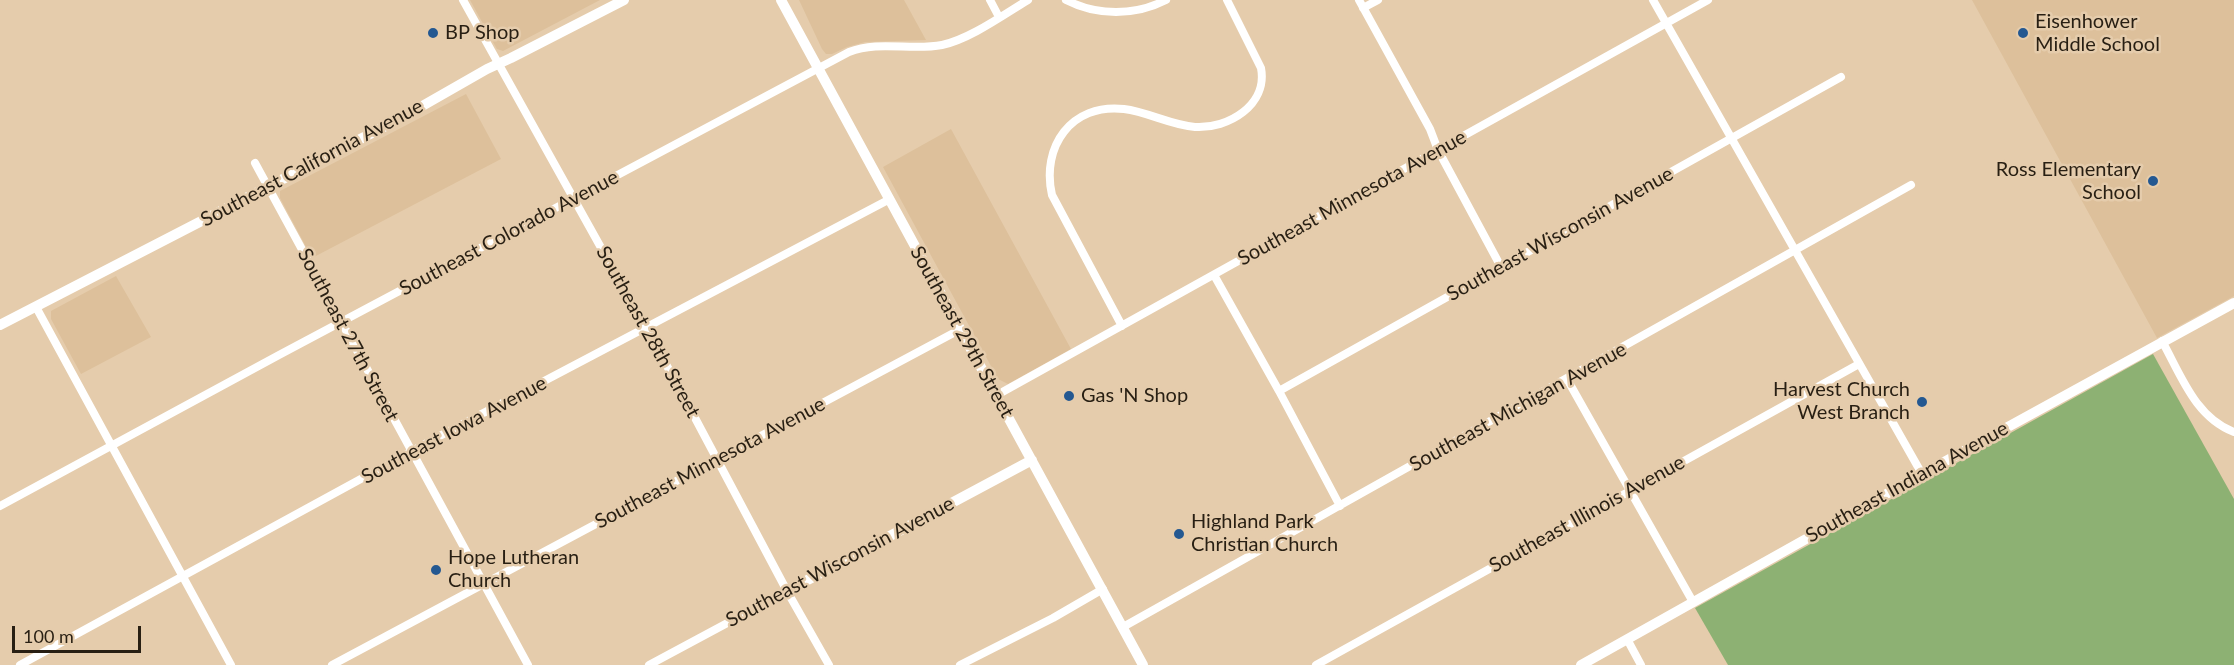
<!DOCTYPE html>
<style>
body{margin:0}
#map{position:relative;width:2234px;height:665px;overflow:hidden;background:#e5ccac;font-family:Lato,sans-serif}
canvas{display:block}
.scale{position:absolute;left:12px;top:626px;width:129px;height:27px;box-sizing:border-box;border:3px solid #281f13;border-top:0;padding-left:8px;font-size:18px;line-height:21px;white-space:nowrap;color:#281f13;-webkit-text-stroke:4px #e5ccac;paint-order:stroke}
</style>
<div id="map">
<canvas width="2234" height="665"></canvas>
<div class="scale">100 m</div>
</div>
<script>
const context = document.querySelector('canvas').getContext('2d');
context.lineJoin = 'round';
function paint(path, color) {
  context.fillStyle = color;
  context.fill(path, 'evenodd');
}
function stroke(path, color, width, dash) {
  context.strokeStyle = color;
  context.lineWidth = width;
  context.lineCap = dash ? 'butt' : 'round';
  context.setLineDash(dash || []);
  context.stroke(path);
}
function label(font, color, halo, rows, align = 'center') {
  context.font = font + ' Lato,sans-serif';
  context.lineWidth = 5;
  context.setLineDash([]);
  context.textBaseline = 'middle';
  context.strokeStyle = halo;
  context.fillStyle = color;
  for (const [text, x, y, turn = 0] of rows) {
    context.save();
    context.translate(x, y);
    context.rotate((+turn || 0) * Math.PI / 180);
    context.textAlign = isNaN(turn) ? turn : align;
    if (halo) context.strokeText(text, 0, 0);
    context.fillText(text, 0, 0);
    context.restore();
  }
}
paint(new Path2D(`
 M470,0H600L503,51L497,49L493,42Z
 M799,0H904L926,40L865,42L847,47L832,54H826L822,49Z
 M1972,0H2234V296L2157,338Z
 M466,94L501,159L312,258L280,198V191Z
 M951,129L1071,349L1008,384L998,379L883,167Z
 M116,276L151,337L81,374L51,319V311Z`), '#ddc09b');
paint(new Path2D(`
 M2153,354L2234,499V665H1728L1695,608Z`), '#8db173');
stroke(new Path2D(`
 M463,0L677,384L787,591L829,665
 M990,0L999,17
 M1066,0C1097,16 1135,16 1166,0
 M1359,0L1430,129L1438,150L1501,267
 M1653,0L1922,474
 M1363,8L1378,0
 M255,163L528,665
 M1214,275L1279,391L1340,506
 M36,307L231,665
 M1122,326L1052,195C1041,147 1071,103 1124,109C1148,112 1171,125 1195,127C1228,129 1268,105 1261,68L1227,0
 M2162,341C2181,375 2195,417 2234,432
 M1567,379L1693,602
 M1279,391L1841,77
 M997,395L1708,0
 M0,506L279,355L849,52C879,40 911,51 942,45C970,39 1003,15 1028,0
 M1123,627L1911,185
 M1627,639L1641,665
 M20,665L434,439L890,199
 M332,665L961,329
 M649,665L787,591
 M960,665L1053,618L1103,589
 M1316,665L1859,364`), '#fff', 8);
stroke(new Path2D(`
 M781,0L1143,665
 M0,325L403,117L487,69L511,58L624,0
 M787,591L1032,460
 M1581,665L1922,474L2234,303`), '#fff', 10);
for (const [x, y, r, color] of [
 [433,33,6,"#245891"],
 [2023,33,6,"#245891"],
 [2153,181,6,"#245891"],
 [1069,396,6,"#245891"],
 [1922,402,6,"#245891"],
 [1179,534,6,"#245891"],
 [436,570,6,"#245891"]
]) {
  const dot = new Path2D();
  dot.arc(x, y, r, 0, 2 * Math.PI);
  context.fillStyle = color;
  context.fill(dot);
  stroke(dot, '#e5ccac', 2);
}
label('20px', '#281f13', '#e5ccac', [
 ["Eisenhower",2035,22],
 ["Middle School",2035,45],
 ["BP Shop",445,33],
 ["Ross Elementary",2141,170,"right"],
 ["School",2141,193,"right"],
 ["Harvest Church",1910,390,"right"],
 ["West Branch",1910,413,"right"],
 ["Gas 'N Shop",1081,396],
 ["Highland Park",1191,522],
 ["Christian Church",1191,545],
 ["Hope Lutheran",448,558],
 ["Church",448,581]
], 'left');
label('20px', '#281f13', '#e5ccac', [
 ["Southeast California Avenue",312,163,-28],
 ["Southeast Minnesota Avenue",1352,198,-29],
 ["Southeast Colorado Avenue",509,233,-28],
 ["Southeast Wisconsin Avenue",1560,234,-29],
 ["Southeast 28th Street",648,332,61],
 ["Southeast 29th Street",962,332,61],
 ["Southeast 27th Street",348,335,62],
 ["Southeast Michigan Avenue",1518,407,-29],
 ["Southeast Iowa Avenue",454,430,-28],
 ["Southeast Minnesota Avenue",710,463,-28],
 ["Southeast Indiana Avenue",1907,482,-29],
 ["Southeast Illinois Avenue",1587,514,-29],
 ["Southeast Wisconsin Avenue",840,562,-28]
]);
</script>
